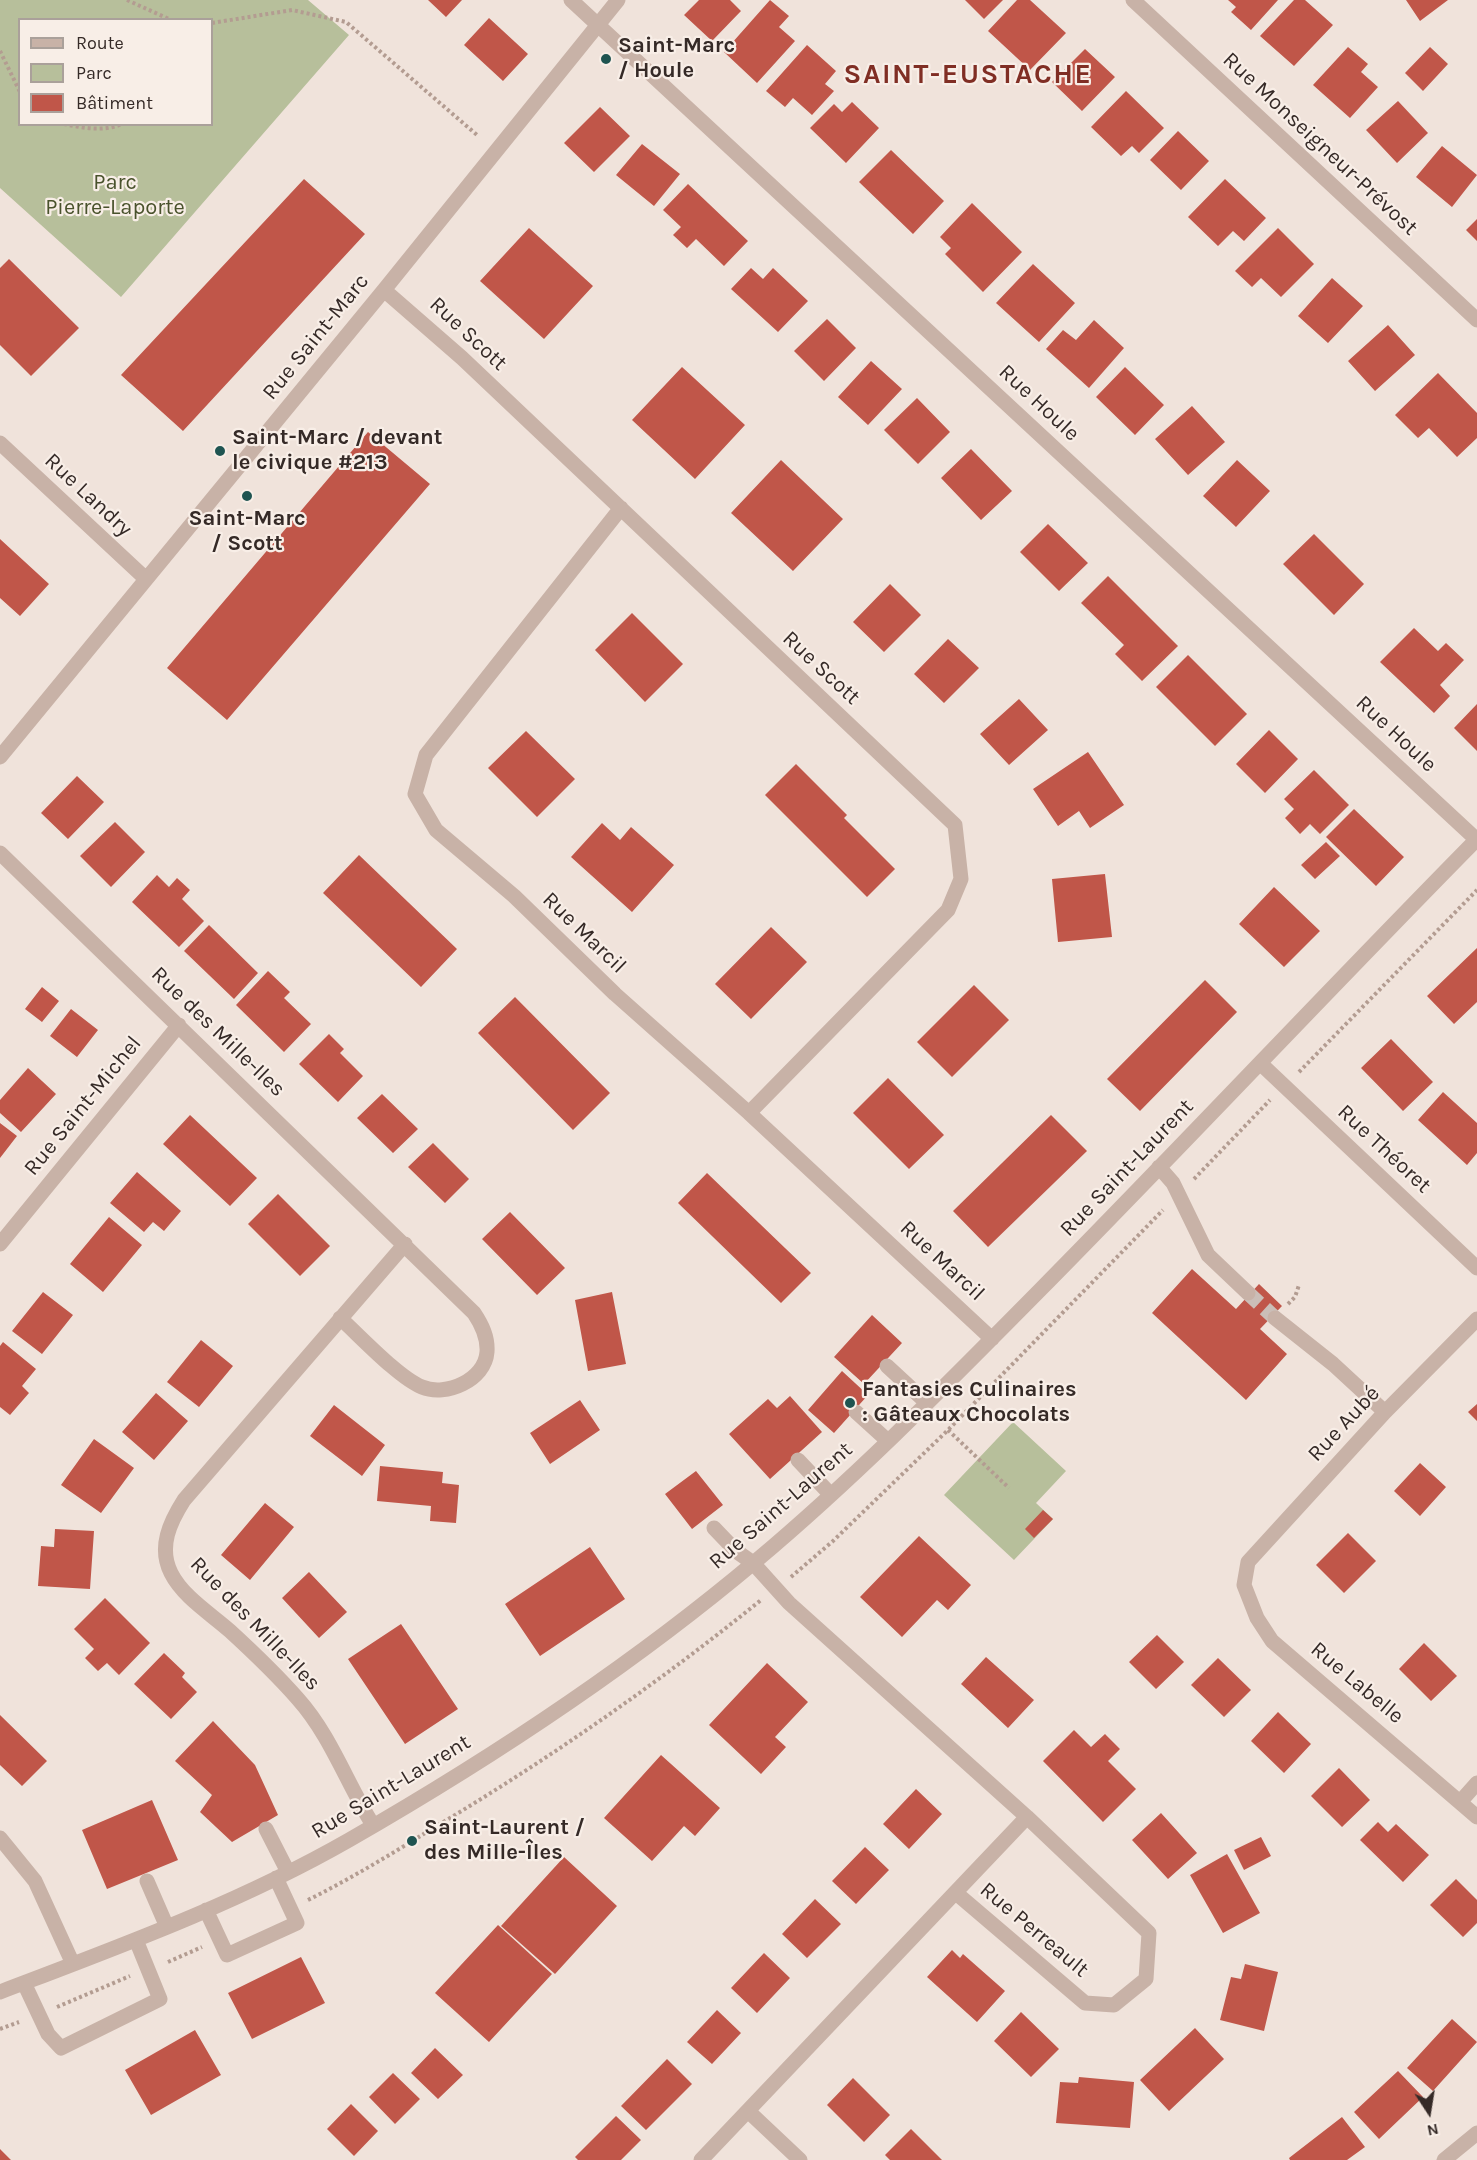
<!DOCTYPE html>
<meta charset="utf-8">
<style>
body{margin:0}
#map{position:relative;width:1477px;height:2160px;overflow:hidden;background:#f0e3db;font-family:Karla,sans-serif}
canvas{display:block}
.legend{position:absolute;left:18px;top:18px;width:195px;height:108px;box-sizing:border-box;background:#f8eee7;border:2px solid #aaa09a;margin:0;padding:8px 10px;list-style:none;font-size:18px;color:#352a27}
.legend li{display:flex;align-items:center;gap:12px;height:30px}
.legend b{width:30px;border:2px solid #aaa09a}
.north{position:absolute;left:1399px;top:2082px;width:60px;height:60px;-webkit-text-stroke:4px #f8eee7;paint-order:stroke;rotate:168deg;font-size:16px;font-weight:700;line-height:24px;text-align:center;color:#352a27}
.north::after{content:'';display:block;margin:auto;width:21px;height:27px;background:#352a27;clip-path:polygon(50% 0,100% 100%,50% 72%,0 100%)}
</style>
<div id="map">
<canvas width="1477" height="2160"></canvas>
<ul class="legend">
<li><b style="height:8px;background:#c8b2a7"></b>Route</li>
<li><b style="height:16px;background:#b7bf9b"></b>Parc</li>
<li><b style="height:16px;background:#c05649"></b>Bâtiment</li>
</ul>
<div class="north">N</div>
</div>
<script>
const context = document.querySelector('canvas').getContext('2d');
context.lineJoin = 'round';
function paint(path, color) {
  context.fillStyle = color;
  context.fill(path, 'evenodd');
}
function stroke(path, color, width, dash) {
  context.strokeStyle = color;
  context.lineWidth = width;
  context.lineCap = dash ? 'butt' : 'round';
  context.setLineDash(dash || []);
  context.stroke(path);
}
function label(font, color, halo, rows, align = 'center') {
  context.font = font + ' Karla,sans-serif';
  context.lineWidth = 4.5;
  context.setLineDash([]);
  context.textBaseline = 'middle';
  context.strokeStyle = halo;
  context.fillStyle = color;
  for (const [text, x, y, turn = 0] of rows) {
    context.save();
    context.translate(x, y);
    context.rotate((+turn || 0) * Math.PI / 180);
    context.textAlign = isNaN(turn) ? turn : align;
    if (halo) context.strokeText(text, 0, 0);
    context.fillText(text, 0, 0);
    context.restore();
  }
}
paint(new Path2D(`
 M0,0H308L349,35L121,297L0,188ZM20,20H212V124H20Z
 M1013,1422L1066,1471L1036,1503L1053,1519L1014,1560L944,1495Z`), '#b7bf9b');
paint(new Path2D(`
 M428,0H462L446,17Z
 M699,0H730L741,11L712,41L684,15Z
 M770,0L789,16L779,27L795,41L757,83L724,52Z
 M965,0H1003L984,19Z
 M1017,0H1030L1066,33L1030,70L988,31Z
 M1228,0H1278L1251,30L1231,12L1236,7Z
 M1294,0H1305L1333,25L1294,66L1260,36Z
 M1406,0H1448L1420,21Z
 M489,18L528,54L503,81L464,45Z
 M807,45L836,71L825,84L834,91L812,115L793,98L785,107L766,91Z
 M1348,47L1368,64L1361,72L1378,87L1350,118L1313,85Z
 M1430,47L1448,64L1423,91L1405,73Z
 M1085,49L1115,77L1082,111L1052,82Z
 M1126,91L1164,128L1139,153L1132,146L1121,156L1091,127Z
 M1398,101L1428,133L1397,163L1366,130Z
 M852,102L879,128L846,163L810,128L834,104L842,112Z
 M600,107L630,136L594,172L564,143Z
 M1178,131L1209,161L1181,190L1150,160Z
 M642,144L680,174L654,206L616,175Z
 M1442,146L1477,175L1452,207L1416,177Z
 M891,150L944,201L913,234L859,182Z
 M304,179L365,234L183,431L121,375Z
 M1225,179L1266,218L1244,241L1233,231L1218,246L1188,217Z
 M688,184L748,241L724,266L696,239L687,248L673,235L681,227L663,210Z
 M972,203L1022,252L983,292L945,254L951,248L940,237Z
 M1477,219V241L1466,230Z
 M529,228L593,286L544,339L480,281Z
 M1278,228L1314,264L1281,297L1261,278L1252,287L1235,271Z
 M9,259L79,328L31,376L0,345V268Z
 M1033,264L1075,303L1039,342L996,303Z
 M751,268L763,279L773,268L808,301L778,332L731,289Z
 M1332,278L1363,306L1328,343L1298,316Z
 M827,319L856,348L824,381L794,351Z
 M1094,320L1124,348L1089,388L1046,349L1063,330L1076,340Z
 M1388,325L1415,355L1375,391L1348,361Z
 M871,361L902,389L868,425L838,397Z
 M682,367L745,425L695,479L632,420Z
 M1125,367L1164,405L1135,435L1096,397Z
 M1438,373L1477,413V438L1457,457L1429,428L1418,438L1395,415Z
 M917,398L950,432L918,464L884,430Z
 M1192,406L1225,442L1188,475L1155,439Z
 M368,432L430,484L227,720L167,668Z
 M971,449L1012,491L981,520L941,478Z
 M781,460L843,519L793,571L731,513Z
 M1237,460L1270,491L1236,527L1203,496Z
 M1048,524L1088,563L1059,591L1020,552Z
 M1314,534L1364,584L1334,615L1283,564Z
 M0,539L49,584L20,616L0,598Z
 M1108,576L1178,646L1142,681L1115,654L1124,645L1081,603Z
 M890,584L921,615L884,652L853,622Z
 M632,613L683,664L645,702L595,650Z
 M1414,628L1438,651L1446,643L1464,660L1440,685L1450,696L1434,713L1380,662Z
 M948,639L979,668L944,703L914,674Z
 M1188,655L1247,714L1215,746L1156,687Z
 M1019,699L1048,730L1009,765L980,734Z
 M1477,704V751L1454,728Z
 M1269,730L1298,759L1265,793L1236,764Z
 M526,731L575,779L537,817L488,768Z
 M1088,752L1124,805L1090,828L1079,811L1058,826L1033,789Z
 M796,764L847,815L844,818L895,869L867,897L765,795Z
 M1314,770L1349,805L1320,834L1310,824L1300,834L1285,818L1294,809L1284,799Z
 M77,776L104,802L68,839L41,813Z
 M1354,809L1404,857L1376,886L1326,837Z
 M115,822L145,852L111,887L80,856Z
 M602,823L620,840L631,827L674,865L632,912L571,857Z
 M1326,842L1340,856L1315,879L1301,865Z
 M359,855L457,949L421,987L323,893Z
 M1105,874L1112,937L1058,942L1052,879Z
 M157,875L169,887L177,878L190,890L182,899L204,921L179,947L132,902Z
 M1274,887L1320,931L1284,967L1239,924Z
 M209,925L258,973L234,999L184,951Z
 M771,927L807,962L751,1019L715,984Z
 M1477,948V1002L1454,1024L1427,996Z
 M268,971L290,992L284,998L311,1024L284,1052L236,1005Z
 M1205,980L1237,1012L1140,1111L1107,1079Z
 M974,985L1009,1020L952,1077L917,1042Z
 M42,987L59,1001L42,1022L25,1009Z
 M515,997L610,1093L573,1130L478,1033Z
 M71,1009L98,1030L77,1057L50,1036Z
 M329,1034L344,1049L340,1053L363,1076L338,1102L299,1064Z
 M1391,1039L1433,1082L1403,1111L1361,1068Z
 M28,1068L56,1094L21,1132L0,1113V1100Z
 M888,1078L944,1135L909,1169L853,1113Z
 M1443,1092L1477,1123V1153L1467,1165L1418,1120Z
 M382,1094L418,1129L393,1153L357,1118Z
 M190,1115L257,1178L230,1206L163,1144Z
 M1051,1115L1087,1151L988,1247L953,1211Z
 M0,1123L17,1136L0,1158Z
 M433,1143L469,1179L445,1203L408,1167Z
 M137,1172L181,1211L164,1231L153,1222L144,1232L110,1203Z
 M707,1173L811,1273L781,1303L678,1203Z
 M278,1194L330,1246L300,1276L248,1224Z
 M510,1212L565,1268L537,1295L482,1239Z
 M109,1217L142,1245L103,1292L70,1264Z
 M1192,1269L1236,1309L1259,1284L1282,1306L1260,1329L1287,1354L1246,1400L1152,1313Z
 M43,1292L73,1315L42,1354L12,1331Z
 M612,1292L626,1364L588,1371L575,1300Z
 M872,1315L902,1343L864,1384L834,1357Z
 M201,1340L233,1366L199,1407L167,1382Z
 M3,1342L36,1369L22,1386L29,1393L10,1415L0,1407V1346Z
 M842,1371L868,1395L834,1433L808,1410Z
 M156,1393L188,1421L154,1460L122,1432Z
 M790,1396L822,1432L770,1479L729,1434L768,1399L777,1408Z
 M580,1400L600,1430L550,1464L530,1433Z
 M1477,1404V1421L1468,1412Z
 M334,1405L385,1445L362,1476L310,1436Z
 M94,1439L134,1468L101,1513L61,1485Z
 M1420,1463L1446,1487L1420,1516L1394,1491Z
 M380,1466L443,1472L442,1483L459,1485L456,1523L430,1521L431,1506L377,1501Z
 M696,1471L723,1505L692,1529L665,1494Z
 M265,1503L294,1527L250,1580L221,1555Z
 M1043,1510L1053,1519L1034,1538L1025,1529Z
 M55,1529L94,1531L90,1589L38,1586L41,1546L54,1547Z
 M1348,1533L1376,1561L1344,1593L1316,1565Z
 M919,1536L971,1585L948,1610L937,1600L902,1637L860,1597Z
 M590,1547L625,1599L540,1656L505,1604Z
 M309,1572L347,1612L319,1638L282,1598Z
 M105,1598L150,1643L119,1675L107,1663L98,1671L85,1658L94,1649L74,1629Z
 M401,1624L458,1709L405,1744L348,1659Z
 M1157,1635L1184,1662L1156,1689L1129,1662Z
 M1424,1643L1457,1676L1431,1701L1399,1669Z
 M164,1653L185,1673L182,1677L197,1692L171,1719L134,1684Z
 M986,1657L1034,1700L1008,1728L961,1684Z
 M1218,1658L1251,1690L1224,1717L1191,1685Z
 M767,1663L808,1702L775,1737L786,1747L761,1774L709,1725Z
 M1278,1712L1311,1744L1284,1773L1251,1741Z
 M0,1715L47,1761L22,1786L0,1765Z
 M213,1721L255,1765L278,1815L232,1842L200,1812L212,1795L175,1761Z
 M1074,1730L1091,1747L1105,1734L1120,1749L1108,1761L1136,1789L1103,1822L1043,1761Z
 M661,1755L720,1808L695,1836L684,1826L652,1861L604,1818Z
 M1339,1768L1370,1800L1342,1827L1311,1796Z
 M916,1789L942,1814L909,1849L883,1824Z
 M152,1800L178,1860L107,1889L82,1830Z
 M1161,1813L1197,1853L1168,1879L1132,1840Z
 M1378,1822L1388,1832L1396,1824L1429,1855L1403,1882L1360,1840Z
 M1261,1837L1271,1856L1244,1870L1234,1850Z
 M865,1847L889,1870L856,1904L832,1881Z
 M1227,1854L1260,1913L1223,1933L1190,1875Z
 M564,1857L617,1906L555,1974L501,1926Z
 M1456,1879L1477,1900V1923L1463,1937L1430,1905Z
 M815,1899L841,1924L807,1958L782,1934Z
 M498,1925L552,1974L489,2042L435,1993Z
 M952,1950L960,1958L963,1954L1005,1991L977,2022L927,1977Z
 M764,1953L790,1978L757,2013L731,1988Z
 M301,1957L325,2003L252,2039L228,1993Z
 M1245,1964L1278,1972L1264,2031L1220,2020L1231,1977L1241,1979Z
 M717,2010L741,2033L712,2064L687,2042Z
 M1021,2012L1059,2049L1031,2077L994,2041Z
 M1452,2019L1477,2042L1433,2091L1407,2068Z
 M1195,2028L1224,2059L1169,2111L1140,2080Z
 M195,2030L221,2075L151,2115L125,2070Z
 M435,2048L463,2075L438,2099L411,2073Z
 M667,2059L692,2084L646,2130L621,2106Z
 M1398,2071L1423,2097L1379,2139L1354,2112Z
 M393,2073L420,2099L395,2124L369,2097Z
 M1079,2077L1134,2082L1130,2128L1056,2123L1060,2082L1078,2083Z
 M853,2078L890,2115L864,2142L827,2105Z
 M351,2104L378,2131L354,2156L327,2129Z
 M616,2116L641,2140L621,2160H578L575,2157Z
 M1342,2117L1365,2147L1347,2160H1290L1289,2158Z
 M911,2129L942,2160H890L885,2155Z
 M0,2149L11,2160H0Z`), '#c05649');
stroke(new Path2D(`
 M1248,1293L1275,1318`), '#cbbeb7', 15, [15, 8]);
stroke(new Path2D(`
 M127,0L171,20
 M212,23L292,10L346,22L477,135
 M0,51L20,92
 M64,124C83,128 103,132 122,124
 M1299,1072L1477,890
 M1194,1179L1270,1100
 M1288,1304L1295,1297L1299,1285
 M948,1430L1009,1488
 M791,1577L833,1541L948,1430L1163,1210
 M308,1900C350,1879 390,1855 430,1830C546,1761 656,1685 761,1600
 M168,1962L202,1947
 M57,2007L130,1976
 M0,2029L19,2022`), '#b39c91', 4, [3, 3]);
stroke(new Path2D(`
 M571,0L1477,840
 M1133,0L1477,320
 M384,290L462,358L955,825L961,879L948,910L749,1113
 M0,443L146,579
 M621,508L426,755L415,794L436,830L514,896L615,994L749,1113L992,1339
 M0,757L384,290L618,0
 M0,853L474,1313C482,1325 488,1337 487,1352C485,1380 446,1397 422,1387C399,1378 360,1336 340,1318
 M1260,1063L1477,1268
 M1159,1167L1173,1183L1208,1255L1248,1293
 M0,1244L179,1025
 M1275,1318L1333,1364L1385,1412
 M1477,1319L1385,1412L1248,1562L1244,1585L1257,1618L1272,1641L1477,1817
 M887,1366L927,1403
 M856,1412L888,1441
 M798,1460L831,1495
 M1461,1801L1477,1783
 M373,1825C347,1784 331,1736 298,1699C277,1675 254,1653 230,1631C211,1614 183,1597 171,1573C158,1547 170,1522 184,1500L405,1244
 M266,1829L288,1872
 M0,1838L35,1881L73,1964
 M147,1881L167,1927
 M956,1893L1085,2003L1114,2005L1146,1979L1149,1933L1027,1817
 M206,1910L227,1955L297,1923L276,1878
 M24,1983L48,2034L61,2048L160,1999L136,1940
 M0,1992C118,1947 239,1903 349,1840C492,1758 631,1666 757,1560C857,1476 948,1383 1040,1290C1187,1141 1330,988 1477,839
 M748,2111L800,2160
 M701,2160L1027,1817L789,1603L753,1563L736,1551L714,1528
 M1444,2160L1477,2133`), '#c8b2a7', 15);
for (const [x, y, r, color] of [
 [606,59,6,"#1f5451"],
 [220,451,6,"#1f5451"],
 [247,496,6,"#1f5451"],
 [850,1403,6,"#1f5451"],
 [412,1841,6,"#1f5451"]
]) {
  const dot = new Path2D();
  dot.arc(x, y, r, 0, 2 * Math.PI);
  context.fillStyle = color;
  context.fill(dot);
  stroke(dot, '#f8eee7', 2);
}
label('bold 22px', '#352a27', '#f8eee7', [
 ["Saint-Marc",618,46],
 ["/ Houle",618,71],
 ["Saint-Marc / devant",232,438],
 ["le civique #213",232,463],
 ["Saint-Marc",247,519,"center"],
 ["/ Scott",247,544,"center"],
 ["Fantasies Culinaires",862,1390],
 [": Gâteaux Chocolats",862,1415],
 ["Saint-Laurent /",424,1828],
 ["des Mille-Îles",424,1853]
], 'left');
label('22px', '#352a27', '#f8eee7', [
 ["Rue Monseigneur-Prévost",1320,144,43],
 ["Rue Scott",468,334,43],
 ["Rue Saint-Marc",316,337,-51],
 ["Rue Houle",1039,403,43],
 ["Rue Landry",88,495,43],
 ["Rue Scott",821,668,43],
 ["Rue Houle",1396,734,43],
 ["Rue Marcil",584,933,44],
 ["Rue des Mille-Iles",218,1032,44],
 ["Rue Saint-Michel",83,1106,-51],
 ["Rue Théoret",1384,1149,43],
 ["Rue Saint-Laurent",1127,1168,-46],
 ["Rue Marcil",942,1261,43],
 ["Rue Aubé",1344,1424,-47],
 ["Rue Saint-Laurent",781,1506,-41],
 ["Rue des Mille-Iles",255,1624,46],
 ["Rue Labelle",1357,1683,40],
 ["Rue Saint-Laurent",391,1787,-31],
 ["Rue Perreault",1034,1930,40]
]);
label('22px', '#49522c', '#f8eee7', [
 ["Parc",115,183],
 ["Pierre-Laporte",115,208]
]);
context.letterSpacing = '1.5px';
label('bold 28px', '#802e24', '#f8eee7', [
 ["SAINT-EUSTACHE",968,75]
]);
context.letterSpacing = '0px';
</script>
